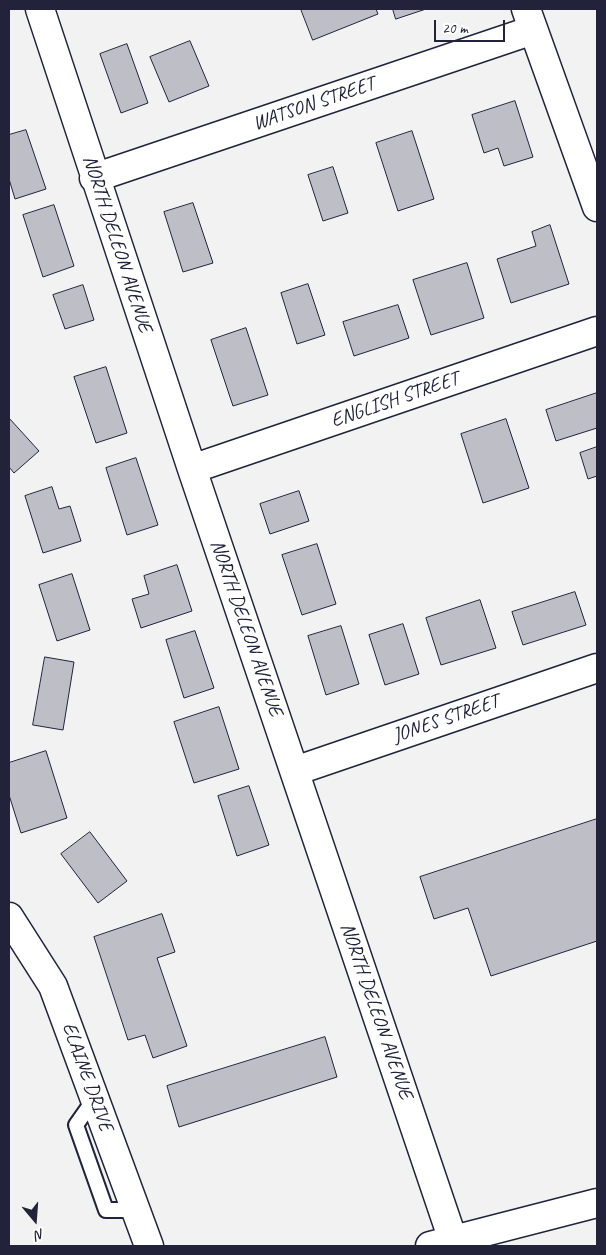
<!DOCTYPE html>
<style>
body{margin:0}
#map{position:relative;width:606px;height:1255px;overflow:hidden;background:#f2f2f3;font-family:Caveat,sans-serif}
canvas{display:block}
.frame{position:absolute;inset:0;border:10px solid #22223b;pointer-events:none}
.north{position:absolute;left:10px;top:1195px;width:50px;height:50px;-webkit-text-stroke:4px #fff;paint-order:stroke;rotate:162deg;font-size:14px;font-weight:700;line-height:20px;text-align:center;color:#22223b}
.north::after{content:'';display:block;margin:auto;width:18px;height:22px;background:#22223b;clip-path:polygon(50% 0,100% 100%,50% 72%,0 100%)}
.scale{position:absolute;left:434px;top:20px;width:71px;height:22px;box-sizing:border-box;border:2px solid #22223b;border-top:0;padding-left:6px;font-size:15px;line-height:18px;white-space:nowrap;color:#22223b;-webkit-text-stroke:4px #fff;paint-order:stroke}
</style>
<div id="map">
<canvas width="606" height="1255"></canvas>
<div class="frame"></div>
<div class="north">N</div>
<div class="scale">20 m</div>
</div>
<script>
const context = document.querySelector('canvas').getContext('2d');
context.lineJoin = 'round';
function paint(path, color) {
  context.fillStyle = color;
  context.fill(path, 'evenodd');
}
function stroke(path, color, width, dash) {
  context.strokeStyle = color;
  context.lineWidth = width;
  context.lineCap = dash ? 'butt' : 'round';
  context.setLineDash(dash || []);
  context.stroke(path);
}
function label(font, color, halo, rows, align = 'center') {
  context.font = font + ' Caveat,sans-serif';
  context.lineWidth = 4.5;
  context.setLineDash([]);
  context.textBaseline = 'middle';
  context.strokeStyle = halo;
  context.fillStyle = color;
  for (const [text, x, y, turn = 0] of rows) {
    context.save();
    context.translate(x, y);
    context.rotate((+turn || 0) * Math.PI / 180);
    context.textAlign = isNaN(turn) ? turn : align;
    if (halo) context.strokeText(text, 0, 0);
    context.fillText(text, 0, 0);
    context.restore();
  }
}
const building = new Path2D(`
 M301,9H376L378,14L313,40Z
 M393,9H426L396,19Z
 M190,41L209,86L169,102L150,57Z
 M127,44L148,103L121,113L100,54Z
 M515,101L533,157L504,166L498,148L484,153L472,115Z
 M26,130L46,189L15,199L9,179V135Z
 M412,131L434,199L398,211L376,143Z
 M333,167L348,213L323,221L308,175Z
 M193,203L213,263L183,272L164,212Z
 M54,205L74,266L43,277L23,215Z
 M550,225L569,284L511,303L497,259L536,246L532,232Z
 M467,263L484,318L431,335L413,280Z
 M308,284L325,335L297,344L281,293Z
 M83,285L94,320L65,329L53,295Z
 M398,305L409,338L354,356L343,322Z
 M246,328L268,395L233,406L211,340Z
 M106,367L127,433L96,443L74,377Z
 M597,393V428L556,441L546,410Z
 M9,418L39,451L14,473L9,467Z
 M506,419L529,488L483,503L461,434Z
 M597,447V476L588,479L580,453Z
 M136,458L158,525L127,535L106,468Z
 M52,487L59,509L70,506L81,541L43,553L25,496Z
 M299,491L309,521L270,534L260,504Z
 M317,544L336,604L302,615L282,555Z
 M177,565L192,611L141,628L132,599L149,594L144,576Z
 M72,574L90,630L57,641L39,585Z
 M575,592L586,625L523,645L512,612Z
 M480,600L496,648L441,665L426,618Z
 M403,624L419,674L385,685L369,635Z
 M341,626L359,684L326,695L308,636Z
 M195,631L214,688L184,698L166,640Z
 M45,657L74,662L63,730L33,725Z
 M219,707L239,769L194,783L174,722Z
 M46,751L67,818L21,833L9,795V763Z
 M249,786L269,845L237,856L218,796Z
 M597,819V941L491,976L468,908L434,919L420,877Z
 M90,832L127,881L98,903L61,854Z
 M162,914L175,952L157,958L187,1046L153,1058L145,1035L128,1040L94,937Z
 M325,1037L337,1077L179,1127L167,1086Z`);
paint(building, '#bebec6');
stroke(building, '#22223b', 1);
const lane = new Path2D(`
 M95,1098L76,1125L106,1210H136`);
const street = new Path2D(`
 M40,9L192,469L455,1246
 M526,9L597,207
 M94,178L533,30
 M192,469L597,331
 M295,771L597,668
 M9,917L53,986L149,1246`);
const primary = new Path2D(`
 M430,1246L597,1203`);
stroke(lane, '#22223b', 18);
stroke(street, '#22223b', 31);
stroke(primary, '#22223b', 31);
stroke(lane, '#fff', 14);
stroke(street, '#fff', 28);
stroke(primary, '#fff', 28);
label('20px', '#22223b', '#fff', [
 ["WATSON STREET",314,104,-19],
 ["NORTH DELEON AVENUE",117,244,72],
 ["ENGLISH STREET",395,400,-19],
 ["NORTH DELEON AVENUE",246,628,71],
 ["JONES STREET",446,719,-19],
 ["NORTH DELEON AVENUE",376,1011,71],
 ["ELAINE DRIVE",87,1077,70]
]);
</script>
